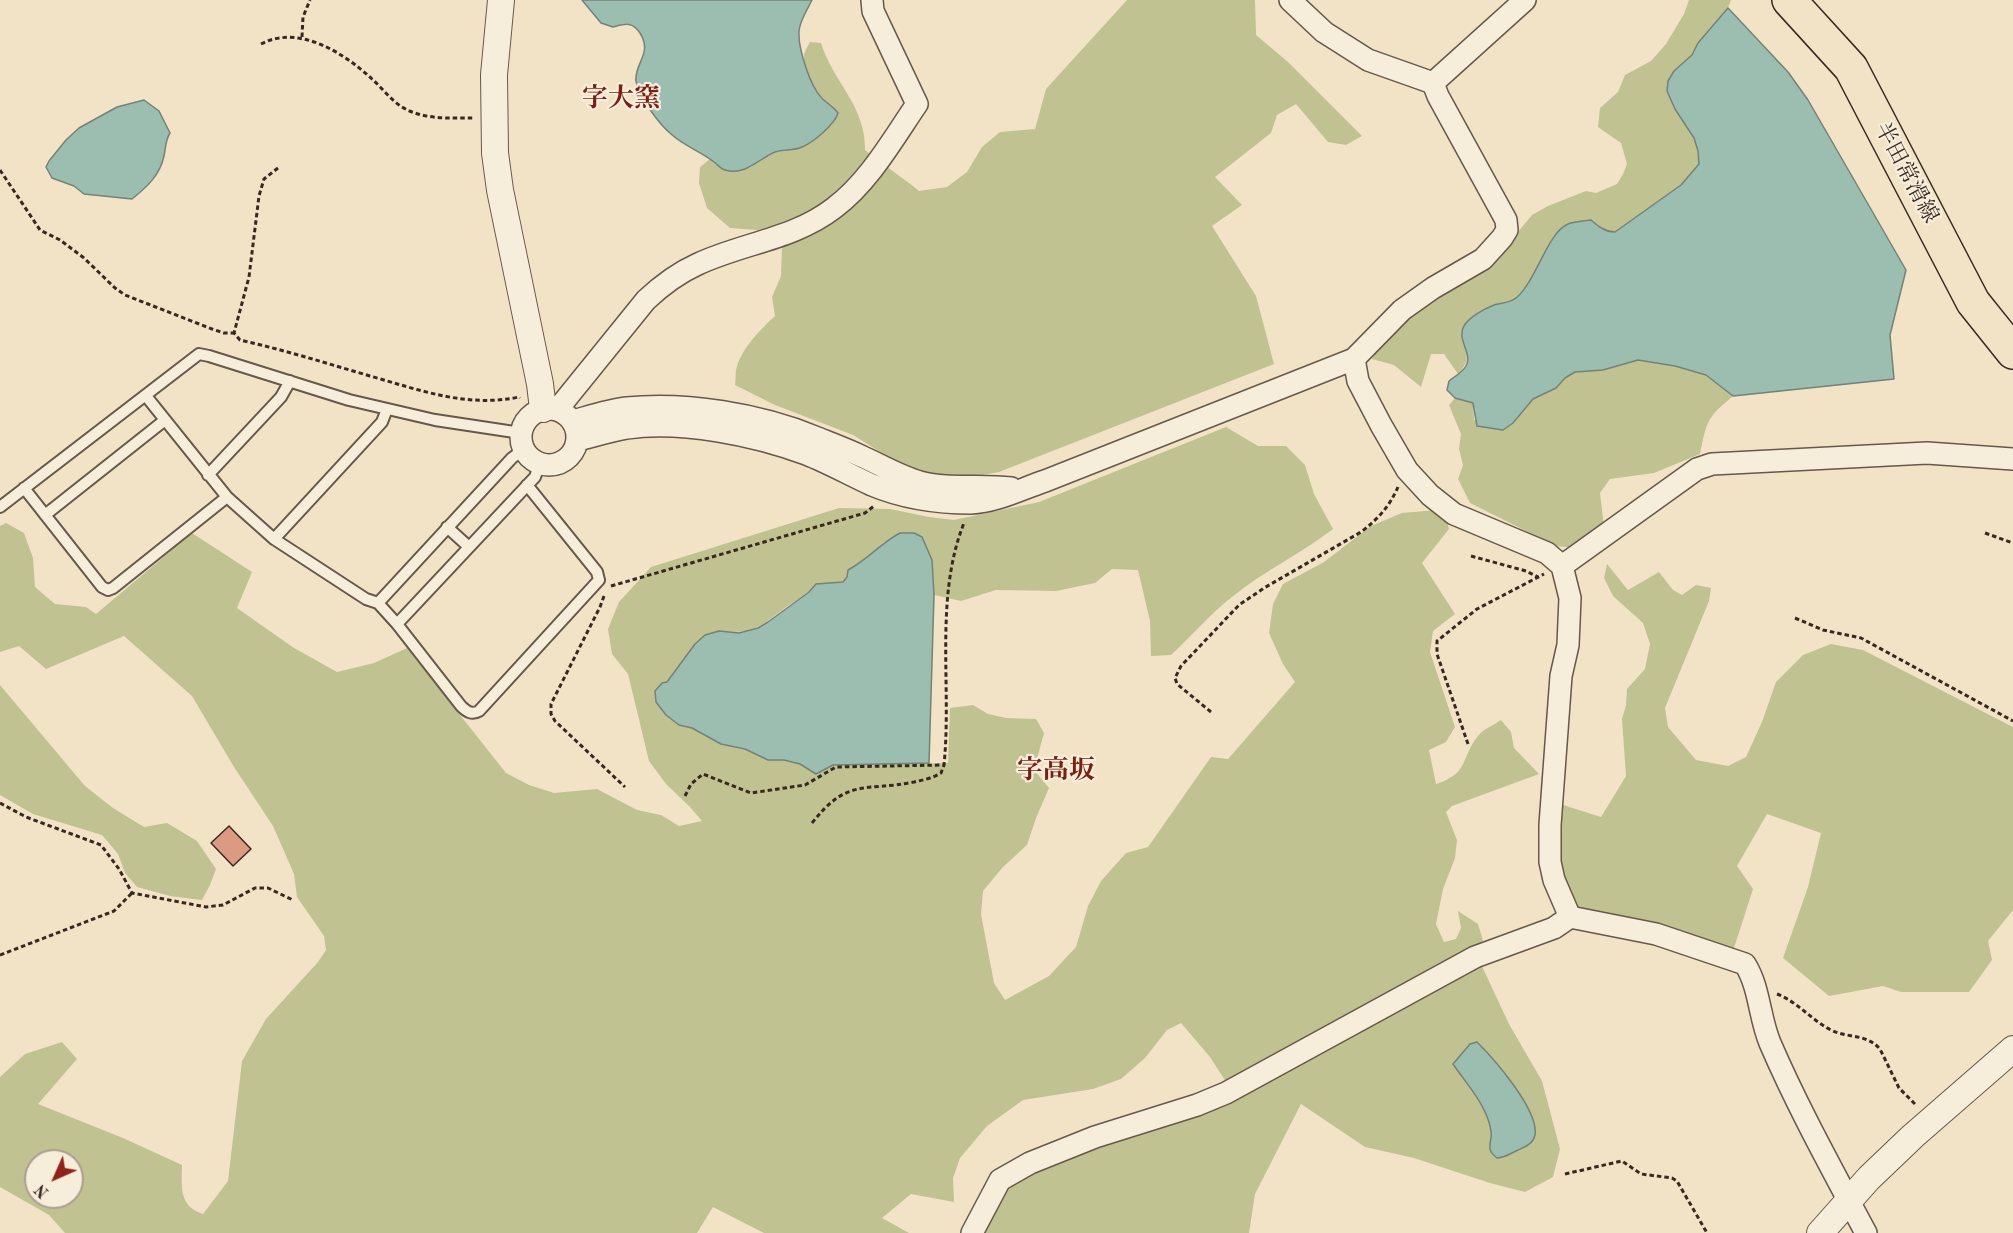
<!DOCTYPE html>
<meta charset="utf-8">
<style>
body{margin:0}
#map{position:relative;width:2013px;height:1233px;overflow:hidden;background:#f2e3c7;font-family:"Old Standard TT",serif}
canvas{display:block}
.north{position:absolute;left:24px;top:1149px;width:60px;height:60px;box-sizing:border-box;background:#f7eddb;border:2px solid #ab9f90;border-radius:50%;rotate:225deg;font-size:16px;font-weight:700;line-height:24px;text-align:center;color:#382920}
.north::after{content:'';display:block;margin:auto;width:21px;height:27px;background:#8f2418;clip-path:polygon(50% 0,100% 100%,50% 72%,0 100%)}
</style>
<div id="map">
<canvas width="2013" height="1233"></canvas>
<div class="north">N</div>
</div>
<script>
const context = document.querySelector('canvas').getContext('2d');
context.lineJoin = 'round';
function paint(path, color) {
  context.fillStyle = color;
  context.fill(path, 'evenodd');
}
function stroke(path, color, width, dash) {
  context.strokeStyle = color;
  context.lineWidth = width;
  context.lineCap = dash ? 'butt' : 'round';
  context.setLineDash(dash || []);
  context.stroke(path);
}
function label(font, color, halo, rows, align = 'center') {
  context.font = font + ' "Old Standard TT","Noto Serif JP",serif';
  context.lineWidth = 4.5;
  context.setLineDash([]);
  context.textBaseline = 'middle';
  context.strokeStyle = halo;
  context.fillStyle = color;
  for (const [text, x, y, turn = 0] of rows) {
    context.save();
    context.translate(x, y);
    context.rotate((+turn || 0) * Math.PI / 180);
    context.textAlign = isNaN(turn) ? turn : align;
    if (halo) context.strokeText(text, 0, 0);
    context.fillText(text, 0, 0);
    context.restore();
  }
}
paint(new Path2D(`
 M1127,0H1255L1256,35L1288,62L1362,136L1346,145L1328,142L1296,104L1277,115L1271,133L1215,177L1242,205L1212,226L1256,296L1274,364L999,472L955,480L906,468L853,435L775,405L735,385C736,380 735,372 737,366C743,347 761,329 775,316L772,297L781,276L782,247L769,228L757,230L730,228L707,208L699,183L700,167L710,159L724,170L749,168L776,152L802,147L831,126L836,119L833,106C819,96 801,76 804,56C804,52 808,46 810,42L821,43C833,82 866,106 865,150C883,165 901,176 919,191L947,187L967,172L982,147L1000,132L1035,129L1046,89Z
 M1689,0H1731L1728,8L1698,43L1692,55L1674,71L1675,109L1694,138L1698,151L1699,164L1681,185L1615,232C1605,231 1598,226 1591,220L1553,237L1534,276L1514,300L1493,305L1461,334C1466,351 1472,360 1458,374L1444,354H1431L1421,387L1394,365L1372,359L1383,340L1406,318L1508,244L1532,215L1548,206L1586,191L1596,193L1617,184L1623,174L1627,164L1621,143L1598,127L1600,108L1618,92L1625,75L1651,61L1666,44L1684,14Z
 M1638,360L1675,366L1706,375L1733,396C1707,418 1707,420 1700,454L1654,473L1610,479L1600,493L1604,527L1576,548L1556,546L1470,503L1458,479L1463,465L1459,449L1461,434L1449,405L1455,398L1473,403L1474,420L1514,423L1533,399L1556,388L1565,378L1575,372L1603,370Z
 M1226,427L1258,446H1286L1305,465L1314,494L1333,529C1301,554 1263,571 1232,597C1210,614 1192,636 1171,655L1151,656L1150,621L1138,570L1112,569L1095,583L1056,591L996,590L961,601L934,595L932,560L884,542L872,555L849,570L847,577L843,582L816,585C808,593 798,599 789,605C761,625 756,635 719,631L677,670L667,682L662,683L679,725L692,728L721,744L745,749L768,760H784L800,764L816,774L833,765L948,763L950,708L973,705L988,714L1006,718L1036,719L1044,733L1034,770L1049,788L1036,818L1027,845L1003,867L983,891L981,914L994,983L1005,1000L1049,976L1076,947L1088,906L1101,881L1126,853L1148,847L1211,757L1228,759L1295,682L1283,664L1269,633L1273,604L1283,584L1324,562L1371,526L1402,513L1437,510L1446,518L1449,529L1422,563L1455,614L1433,631L1430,652L1455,727L1446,742L1429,750L1436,784C1470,773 1460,758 1478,736C1483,729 1494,725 1501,720L1511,732L1514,748L1539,774L1452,806L1446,812L1457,840L1455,858L1443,889L1436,924L1444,942L1456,939L1461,928L1458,911L1478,924L1483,941L1475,949L1228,1085L1210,1057L1181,1023L1167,1030L1145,1058L1121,1079L1093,1089L1023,1100L987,1126L960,1158L953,1178L954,1202L911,1194L882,1218L909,1233H764L713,1207L697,1233H65L49,1215L0,1187V1077L25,1054L62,1042L77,1059L38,1104L123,1138L182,1165C182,1186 178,1206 203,1214L228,1181L242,1061L266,1019L318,962L326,950L324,936L297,897L294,874L273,826L234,767L192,696L124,636L46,669L19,646L0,652V526L6,523L24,533L33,558L35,587L55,604L86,607L96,614L192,533L252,572L237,608L294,648L337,672L374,663L407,648L506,773L529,785L554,793L597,789L637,810L661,815L679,826L702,821L690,807L666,784L649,761L628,674L612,654L608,629L619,602L651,567L839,508L890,509L929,517L954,520L1039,502ZM36,1161H72V1197H36Z
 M1607,564L1628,590L1659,572L1673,590L1682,595L1696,585L1711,588L1709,601L1665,708L1668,727L1696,760L1728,766L1746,757L1762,722L1776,682L1803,655L1831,644L1863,650L2013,727V910L1988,941L1992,960L1969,992H1901L1883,986L1829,996L1783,958L1808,887L1821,833L1767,814L1737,866L1753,889L1733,951L1580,913L1560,868V804L1601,817L1626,776L1622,719L1626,705L1627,689L1645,669L1650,644L1643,623L1613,596L1604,578Z
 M0,685L85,786L113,808L144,827L167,823L197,841L216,869L210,885L202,900L170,896L137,887L125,873L118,854L102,835L33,814L0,795Z
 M1479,960L1509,1024L1542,1081L1560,1149L1553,1177L1525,1192L1490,1183L1414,1158L1365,1147L1301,1104L1255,1194L1249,1233H978L1004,1182L1128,1134Z`), '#c0c292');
const water = new Path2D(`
 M582,0H812C807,10 798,24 799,35C799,50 810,86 821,97C826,103 833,106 838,113C835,124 814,142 802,147C794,151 784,149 775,152C759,159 745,176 725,170C721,169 717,164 714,162C700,151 684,146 671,134C659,124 639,97 636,81C634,63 653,54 640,33C632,21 625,24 613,27L601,23Z
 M1728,8L1788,72L1808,100L1906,270L1890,335L1894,379L1733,396L1706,375L1675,366L1638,360L1603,370L1575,372L1565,378L1556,388L1533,399L1513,423L1503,430L1477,426L1473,403L1455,398L1447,390L1449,381C1454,377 1463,372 1466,366C1473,353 1456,339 1464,326C1469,317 1484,309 1494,305C1501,303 1510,303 1516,298C1537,280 1547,233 1568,224C1575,221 1584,221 1591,220C1598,226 1605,232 1615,232L1681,185L1699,164L1698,151L1694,138L1675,109L1667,91L1668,81L1674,71L1692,55L1698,43Z
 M144,100L159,111L170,133C165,141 166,147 164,156C160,175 147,187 132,199L84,194L74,186L52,178L46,167L49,161L66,140L79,128L117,107Z
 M900,533H914L922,537L932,560L934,595L929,763L833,765L816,774L800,764L784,760H768L745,749L721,744L692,728L679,725L666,715L656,702L655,691L662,683L667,682L695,644L705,635L719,631L739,633L758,628L768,622L809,592L816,584L843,582L847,577L848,570C868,559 881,543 900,533Z
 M1477,1042C1494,1059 1539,1110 1535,1135C1533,1144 1525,1147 1518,1150C1511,1153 1505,1158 1497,1158C1487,1150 1490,1147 1491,1137C1492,1133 1490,1126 1489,1122C1482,1100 1466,1083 1453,1064L1470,1044Z`);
paint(water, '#9cbeb1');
stroke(water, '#748277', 1.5);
const building = new Path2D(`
 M229,826L251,849L233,866L211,843Z`);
paint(building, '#dc9a82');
stroke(building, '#382920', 1.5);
const service = new Path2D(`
 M146,396L227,497L274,539L366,599L378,603L397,624L461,706C467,712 472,715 479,711L599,580L597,572L527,485
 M208,475L281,397L290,381
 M24,488L102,587L108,590L113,588L227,497
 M0,507L199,354L209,356L349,400L435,420L521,433
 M45,515L165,420
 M447,527L469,547
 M274,539L382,422L387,409
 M378,603L512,458L524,449
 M397,624L535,477L540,463`);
const minor = new Path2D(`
 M1290,0L1324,32L1368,60L1433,83
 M1433,83L1525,0
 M1354,359L1358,381L1381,425L1407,470L1430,495L1454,514L1547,553L1562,566L1570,598L1568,645L1561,676L1550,825V862L1554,880L1570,917
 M521 437a28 28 0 1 1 56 0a28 28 0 1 1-56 0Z
 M557,410L646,300C662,285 678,273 698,264C743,243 794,239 834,208C869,182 893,139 917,104L873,11L872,0
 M573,421C591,416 609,410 627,408C685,402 760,414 815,437C830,443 846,449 861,456C881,465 899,476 920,482C949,490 980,484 1011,488
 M578,440C594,436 610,431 627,428C681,420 755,435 806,454C829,463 850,475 872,485C903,498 938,503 971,503C996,502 1021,489 1045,481L1354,359L1402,310L1433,288L1483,259L1502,238L1507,230L1506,220L1438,96L1433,83
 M1562,566L1697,469L1712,464L1927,453L2013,459
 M972,1233L1000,1180L1030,1163L1095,1137L1197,1105L1226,1093L1475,957L1554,928L1570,917L1656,934L1745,964C1760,988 1759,1017 1770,1043C1798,1108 1833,1171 1866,1233`);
const tertiary = new Path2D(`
 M501,0L494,75L495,153L500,190L540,384L543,409
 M1820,1233L1869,1178L1913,1136L2013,1049`);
const primary = new Path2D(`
 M1789,0L1851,68L1973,302L2013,352`);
stroke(service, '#66584a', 14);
stroke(minor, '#66584a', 24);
stroke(tertiary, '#66584a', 28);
stroke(primary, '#382920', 36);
stroke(new Path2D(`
 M302,37L303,17L310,0
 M261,44C299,24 344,53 372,79C382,88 391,100 402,107C423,120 450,118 474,118
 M278,168L264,179L259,196L249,277L234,333L240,340C284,350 326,363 370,376C420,390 466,408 519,397L520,398
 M0,170L40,230L60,240L84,258L115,288L125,295L212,329L224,333H233
 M1985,533L2013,543
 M1471,556L1526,571L1538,577
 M611,586L865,513L874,506
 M604,596L600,607L551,704V714L555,721L625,787
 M1795,618L1823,630L1861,638L2013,721
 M1211,712L1177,684L1175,678L1181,666L1239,605L1264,588L1361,532C1378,519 1389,507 1398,487
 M1468,744L1437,654V641L1477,609L1544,574
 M685,796L691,784L703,774L751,793L805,785L836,767L944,765C952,686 934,598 964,523
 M0,803L26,817L101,845L119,869L132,893L206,907L223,905L255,888H268L293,900
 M812,823C848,777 865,792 914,782C923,780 933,778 941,773L944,765
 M0,955L114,911L132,893
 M1777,994C1798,1002 1812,1021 1833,1031C1849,1038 1867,1034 1880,1049L1899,1088L1915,1104
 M1565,1174L1622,1161L1641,1174L1672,1178L1677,1181L1707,1233`), '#382920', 3, [4.5, 3]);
stroke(service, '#f7eddb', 10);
stroke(minor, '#f7eddb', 21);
stroke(tertiary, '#f7eddb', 26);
stroke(primary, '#f2e3c7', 33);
label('22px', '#382920', '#f7eddb', [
 ["半田常滑線",1906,173,62]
]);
label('bold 26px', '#7a1f14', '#f7eddb', [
 ["字大窯",621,99],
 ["字高坂",1056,771]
]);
</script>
